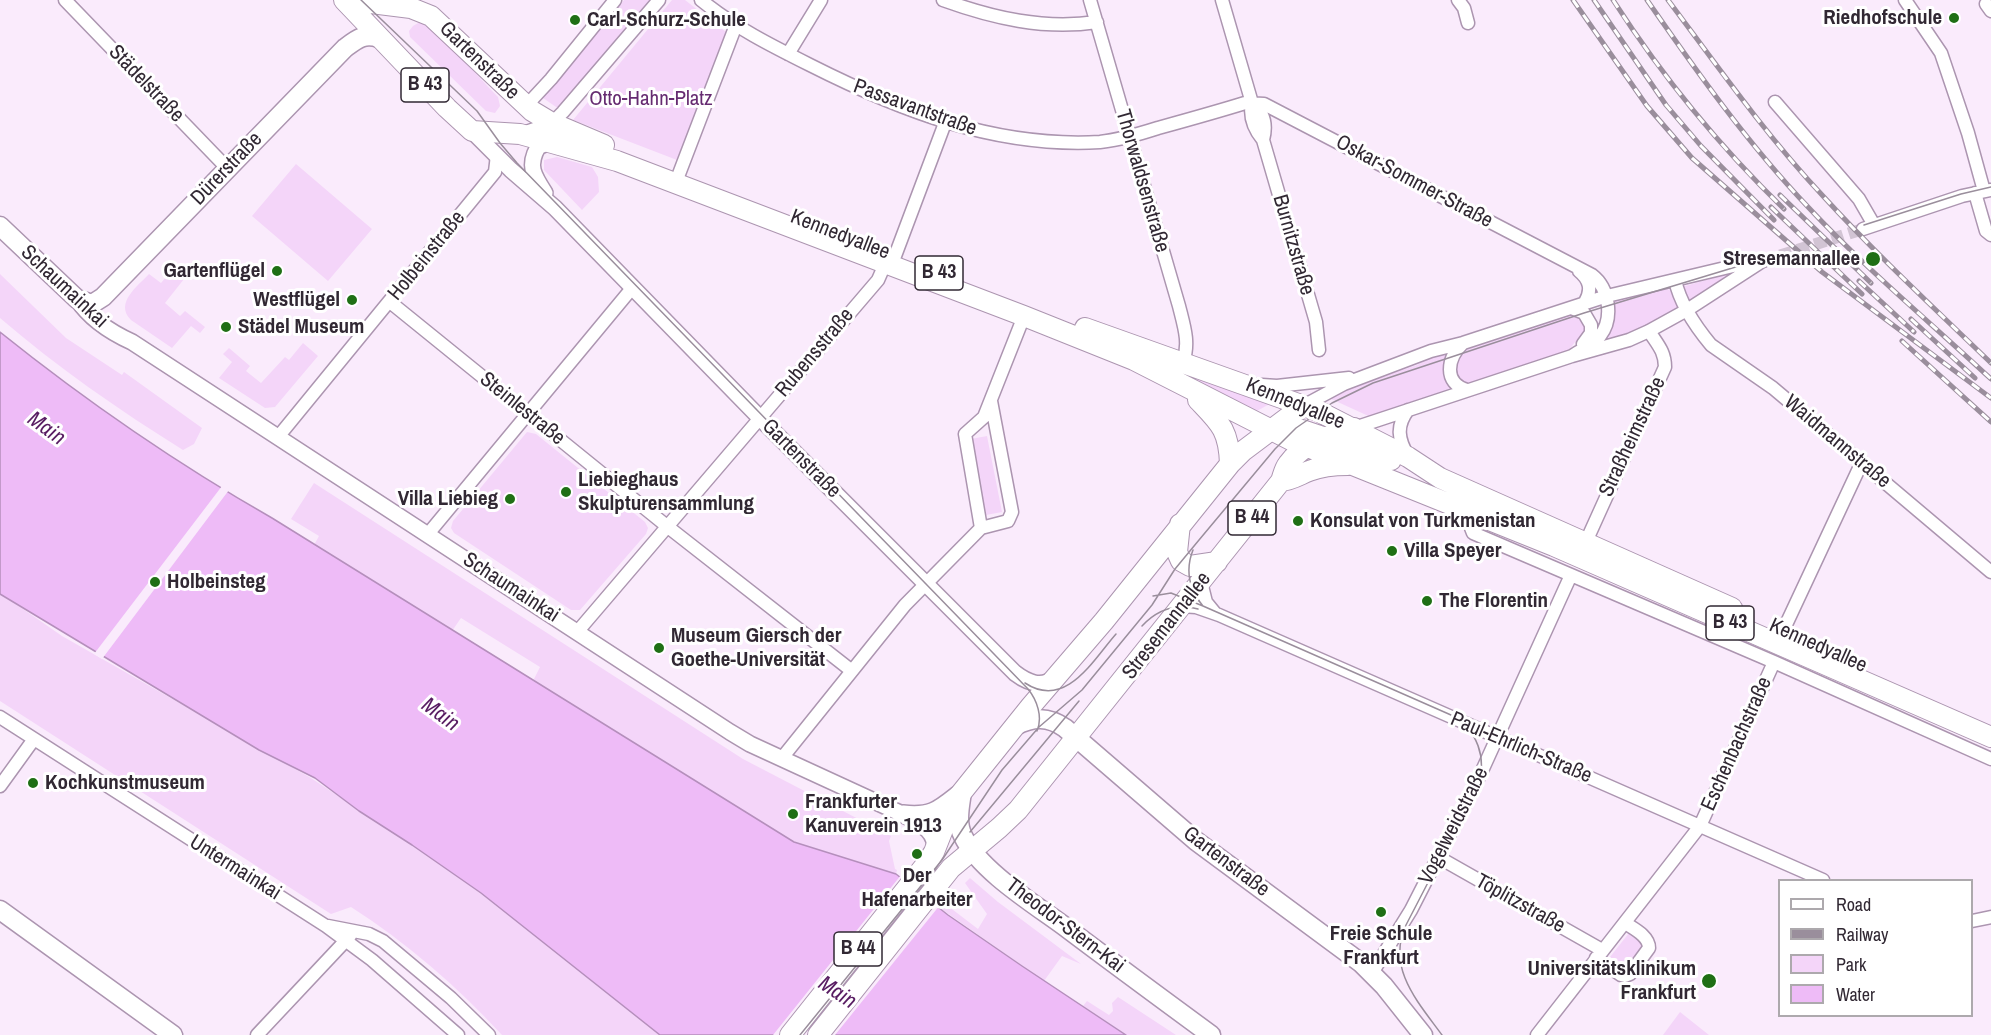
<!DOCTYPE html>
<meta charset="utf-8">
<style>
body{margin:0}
#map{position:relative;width:1991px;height:1035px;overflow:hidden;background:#faebfc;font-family:"Archivo Narrow",sans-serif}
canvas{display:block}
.legend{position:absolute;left:1778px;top:879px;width:195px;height:138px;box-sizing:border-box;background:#fff;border:2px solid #ada9ad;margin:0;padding:8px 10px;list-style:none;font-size:18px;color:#312833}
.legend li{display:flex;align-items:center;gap:12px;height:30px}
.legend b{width:30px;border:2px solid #ada9ad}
</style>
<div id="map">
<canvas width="1991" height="1035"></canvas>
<ul class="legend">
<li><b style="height:8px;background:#fff"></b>Road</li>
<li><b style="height:8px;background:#9a8e9c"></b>Railway</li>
<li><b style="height:16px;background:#f4d5f9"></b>Park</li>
<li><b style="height:16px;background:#eebbf7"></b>Water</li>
</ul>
</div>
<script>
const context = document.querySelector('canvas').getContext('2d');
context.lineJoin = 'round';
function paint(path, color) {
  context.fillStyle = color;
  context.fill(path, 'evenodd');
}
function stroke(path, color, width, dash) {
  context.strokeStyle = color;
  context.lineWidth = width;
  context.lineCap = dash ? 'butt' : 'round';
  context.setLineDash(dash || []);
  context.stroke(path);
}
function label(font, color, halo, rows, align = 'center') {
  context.font = font + ' "Archivo Narrow",sans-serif';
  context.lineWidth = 6;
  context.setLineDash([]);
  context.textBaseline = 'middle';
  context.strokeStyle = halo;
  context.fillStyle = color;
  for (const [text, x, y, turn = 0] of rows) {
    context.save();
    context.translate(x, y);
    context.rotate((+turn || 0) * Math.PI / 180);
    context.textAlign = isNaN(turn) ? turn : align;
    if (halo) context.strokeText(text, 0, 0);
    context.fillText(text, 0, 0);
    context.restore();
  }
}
paint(new Path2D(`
 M624,0H651L559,109L543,98Z
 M672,0H685L726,32L677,160L573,120Z
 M420,22C438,29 482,81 498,97L500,106L495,113L486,111L410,37L409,31L413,26Z
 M557,157L592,167L598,177L599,192L582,210L544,170V160Z
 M296,164L372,229L328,281L252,216Z
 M177,264L188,274L165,303L180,316L185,311L205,327L200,333L191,326L172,348L131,320C114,303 138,286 149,274L161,283Z
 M1730,273L1733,274L1690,302L1682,287Z
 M0,274L66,338L122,375L124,372L202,428L194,444L183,450C119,410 57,367 0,318Z
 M1659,288C1674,288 1679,297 1678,311L1631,335L1596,344L1610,302Z
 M1568,315C1581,318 1589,325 1583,339L1575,342L1566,354L1467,385L1457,379L1454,359L1466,349Z
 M303,343L318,356L275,407L265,408L219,378L232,362L223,354L229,348L250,366L246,371L261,383L285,357L289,360Z
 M1445,350V367L1458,391L1375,419L1329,398L1372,380L1417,365Z
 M1168,367L1275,401L1255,412Z
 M527,432L536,434L645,522L648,528L646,534L580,610H571L454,533L451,528L453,521Z
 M987,436L1002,512L986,515L971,439Z
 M314,483L743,759L891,836L889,841L895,869L897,870L896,874L794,843L533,681L540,667L461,618L452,631L314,545L319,536L291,519Z
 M0,593L62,636L311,778L412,845L481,893L660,1035H502C457,986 407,943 351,907L331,914L0,701Z
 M970,878L998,902L1081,964L1062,956L1044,981L940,908L944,903L978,929L987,914L965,883Z
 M1629,933L1644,945L1625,969L1610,957Z
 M1118,997L1176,1035H1126L1083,1006L1087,1001L1109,1015L1113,1011L1112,1003Z
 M1680,1012L1709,1035H1663Z`), '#f4d5f9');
const water = new Path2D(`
 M0,332C86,401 176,463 272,518L794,842L896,874L948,915L1022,966L1126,1035H660L481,893L412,845L359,811L315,778L259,750L0,594Z`);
paint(water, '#eebbf7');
stroke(water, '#b58fbc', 1.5);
paint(new Path2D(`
 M222,486L229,490L102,659L94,654Z
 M901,875L940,905L835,1035H773Z`), '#faebfc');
stroke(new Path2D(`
 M1763,261L1863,229`), '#d2c4d4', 12, [12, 6]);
const minor = new Path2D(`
 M65,0L228,169
 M701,0C734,27 772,46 810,65C901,111 996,148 1100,142C1120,140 1139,134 1158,128C1187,120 1216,112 1245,103L1264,104L1592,275C1609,288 1614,318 1600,336C1593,345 1581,350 1572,356
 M943,0C993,18 1044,30 1097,22
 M1090,0L1179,306C1184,326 1190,343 1183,362
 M1222,0L1252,103C1249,117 1254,129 1263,140L1316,322L1319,350
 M1458,0L1464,8L1468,23
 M1905,0L1941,53L1968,133L1984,191
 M1986,4L1991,11
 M788,54L821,0
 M1775,102L1859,199L1874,225
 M1252,103C1265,113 1267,125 1263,140
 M526,106L551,79L615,0
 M523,133L552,123L563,112L659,0
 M679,174L736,25
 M1975,193L1986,231L1991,235
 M1863,229L1962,196L1990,190
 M895,256L945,123
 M1579,271C1590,280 1592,290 1585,302
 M1675,280C1680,303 1696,327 1711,345L1773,388L1991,572
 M390,302L668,527L852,671
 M1571,308L1584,313L1591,325V333L1583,344
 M1463,343C1447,358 1443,383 1467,390
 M1262,385L1277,386L1349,378
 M1303,406L1344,384L1431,351L1463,343L1607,296L1746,263L1763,261
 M1354,428L1572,356L1629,340L1649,331L1687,310L1761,262
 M278,437L495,172L497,155
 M1408,456C1398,439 1396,426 1408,410
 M1468,512V520L1473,533L1774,662L1991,759
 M981,528L1008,521L1012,512L991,401
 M428,534L633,287
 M1585,544L1665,367C1665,351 1657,344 1649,331
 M1201,582L1206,602L1215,613
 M1181,606L1196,607L1219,615L1823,880
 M578,631L878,280L885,264
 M1783,631L1862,462
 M0,717L326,926L372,960L458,1035
 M782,758L905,605L981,528L965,434L984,417L1024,316
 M0,786L34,739
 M1438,857L1602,950
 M1972,921L1991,917
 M328,926L369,934L383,941L451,998L489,1035
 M1596,958L1621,975L1625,976L1630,974L1649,948C1649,936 1634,929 1625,923
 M1372,973L1411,910L1481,773L1571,575
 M257,1035L350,936
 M1537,1035L1700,826L1774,662`);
const tertiary = new Path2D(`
 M472,131L511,170L555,208L760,418L1015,673C1028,683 1041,688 1055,678
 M545,193C534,176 527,166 538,147L549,142
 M77,299C90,319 110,332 132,342L730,732L750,744L900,813C916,822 939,830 934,852
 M903,813C930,816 937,810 957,794`);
const secondary = new Path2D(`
 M0,226L77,299L92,304L103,297L345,48C357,39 364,33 379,38
 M1015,726C1033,717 1048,716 1065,728L1196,841L1361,963L1384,986L1423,1035
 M962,792C960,806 956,823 963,836C979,870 1034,904 1064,926C1113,963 1162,999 1211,1035
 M0,910L173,1035`);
const primary = new Path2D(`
 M344,0L447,108L472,131L520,134L617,161L1024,316L1134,360L1293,441L1554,546L1991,737
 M367,0L371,3L411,8L431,16L532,111L552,123L604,145
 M1085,328L1318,411L1408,457L1440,478L1732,608
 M1198,400C1220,423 1229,430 1230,464
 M1276,429L1302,430L1391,460
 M1281,481C1292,480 1299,475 1309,471C1322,466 1334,465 1348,465
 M1180,524L1177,552L1181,561L1190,566L1217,562
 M790,1035L927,863L934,852L951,809L958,797L1031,706L1104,621L1230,464L1243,451L1303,406
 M818,1035L951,868L999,828L1018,810L1281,481C1283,476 1284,469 1288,464C1303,443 1331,435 1354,428`);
stroke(minor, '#ac95b0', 15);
stroke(tertiary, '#ac95b0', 18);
stroke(secondary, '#ac95b0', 21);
stroke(primary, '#ac95b0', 22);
stroke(minor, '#fff', 12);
stroke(tertiary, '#fff', 15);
stroke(secondary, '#fff', 18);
stroke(primary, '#fff', 20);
stroke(new Path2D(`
 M361,0L477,111L500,143L517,163L1028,689C1037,700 1043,717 1037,731
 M1864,225L1961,194L1991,187
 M1193,550C1185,570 1189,590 1203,606
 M1153,596L1171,593L1203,606L1451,715C1478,730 1487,758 1478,786L1406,925C1386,968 1418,1002 1442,1035
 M1142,626C1157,610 1176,603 1198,609
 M1025,683C1066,710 1093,660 1116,634
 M970,832L1079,701
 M800,1035L942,860L1002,770L1039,727L1082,690L1152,605L1175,569L1199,540L1275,449L1296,428L1332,403L1373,383L1584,313L1762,259`), '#9a8e9c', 1.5);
const rail = new Path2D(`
 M1573,0L1647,106L1692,158L1822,272L1991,398
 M1594,0L1666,105L1701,146L1774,220
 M1613,0C1662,76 1719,146 1784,209
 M1647,0C1697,72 1748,144 1809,208C1866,269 1930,322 1991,379
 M1668,0C1718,67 1766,135 1823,196C1876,254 1934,308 1991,363
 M1780,195L1871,283
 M1771,207L1862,294
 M1859,281L1914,332
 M1911,319L1975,378
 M1902,341L1991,422`);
stroke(rail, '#9a8e9c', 5);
stroke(rail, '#fff', 3, [9]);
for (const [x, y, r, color] of [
 [1954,18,6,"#1f6f15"],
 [575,20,6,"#1f6f15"],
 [1873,259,8,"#1f6f15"],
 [277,271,6,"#1f6f15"],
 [352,300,6,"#1f6f15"],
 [226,327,6,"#1f6f15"],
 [566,492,6,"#1f6f15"],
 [510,499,6,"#1f6f15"],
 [1298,521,6,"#1f6f15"],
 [1392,551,6,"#1f6f15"],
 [155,582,6,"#1f6f15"],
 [1427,601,6,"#1f6f15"],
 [659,648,6,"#1f6f15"],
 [33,783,6,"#1f6f15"],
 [793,814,6,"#1f6f15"],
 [917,854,6,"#1f6f15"],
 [1381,912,6,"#1f6f15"],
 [1709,981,8,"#1f6f15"]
]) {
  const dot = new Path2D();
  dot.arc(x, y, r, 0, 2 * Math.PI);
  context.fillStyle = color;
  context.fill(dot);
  stroke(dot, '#fff', 2);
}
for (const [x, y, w] of [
 [425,85,48],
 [939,273,48],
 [1252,518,48],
 [1730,623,48],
 [858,949,48]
]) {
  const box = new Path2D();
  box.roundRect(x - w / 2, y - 17, w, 34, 4.5);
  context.fillStyle = '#fff';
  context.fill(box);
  stroke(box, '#312833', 1.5);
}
label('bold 20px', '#312833', null, [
 ["B 43",425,85],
 ["B 43",939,273],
 ["B 44",1252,518],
 ["B 43",1730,623],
 ["B 44",858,949]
]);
label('bold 21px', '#312833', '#fff', [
 ["Riedhofschule",1942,18,"right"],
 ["Carl-Schurz-Schule",587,20],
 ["Stresemannallee",1860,259,"right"],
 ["Gartenflügel",265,271,"right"],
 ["Westflügel",340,300,"right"],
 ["Städel Museum",238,327],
 ["Liebieghaus",578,480],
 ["Skulpturensammlung",578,504],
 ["Villa Liebieg",498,499,"right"],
 ["Konsulat von Turkmenistan",1310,521],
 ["Villa Speyer",1404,551],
 ["Holbeinsteg",167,582],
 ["The Florentin",1439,601],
 ["Museum Giersch der",671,636],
 ["Goethe-Universität",671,660],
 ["Kochkunstmuseum",45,783],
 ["Frankfurter",805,802],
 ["Kanuverein 1913",805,826],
 ["Der",917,876,"center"],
 ["Hafenarbeiter",917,900,"center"],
 ["Freie Schule",1381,934,"center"],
 ["Frankfurt",1381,958,"center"],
 ["Universitätsklinikum",1696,969,"right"],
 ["Frankfurt",1696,993,"right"]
], 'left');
label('21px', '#312833', '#fff', [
 ["Gartenstraße",479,61,44],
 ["Städelstraße",146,84,46],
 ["Passavantstraße",915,108,20],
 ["Dürerstraße",227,169,-46],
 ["Thorwaldsenstraße",1142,181,74],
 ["Oskar-Sommer-Straße",1414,182,28],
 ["Kennedyallee",840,235,21],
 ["Burnitzstraße",1293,245,74],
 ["Holbeinstraße",427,256,-51],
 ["Schaumainkai",64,287,43],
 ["Rubensstraße",815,353,-50],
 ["Kennedyallee",1295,404,22],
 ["Steinlestraße",522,409,39],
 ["Straßheimstraße",1633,437,-65],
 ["Waidmannstraße",1837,442,40],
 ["Gartenstraße",801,459,45],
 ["Schaumainkai",511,588,33],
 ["Stresemannallee",1167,626,-52],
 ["Kennedyallee",1818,646,24],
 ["Eschenbachstraße",1737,744,-66],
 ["Paul-Ehrlich-Straße",1521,748,23],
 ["Vogelweidstraße",1454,826,-63],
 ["Gartenstraße",1226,862,37],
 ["Untermainkai",235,868,32],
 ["Töplitzstraße",1520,904,29],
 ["Theodor-Stern-Kai",1065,926,37]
]);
label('21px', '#662b71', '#fff', [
 ["Otto-Hahn-Platz",651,99]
]);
label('italic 22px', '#581c62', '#fff', [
 ["Main",46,429,36],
 ["Main",440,715,36],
 ["Main",837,993,34]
]);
</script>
